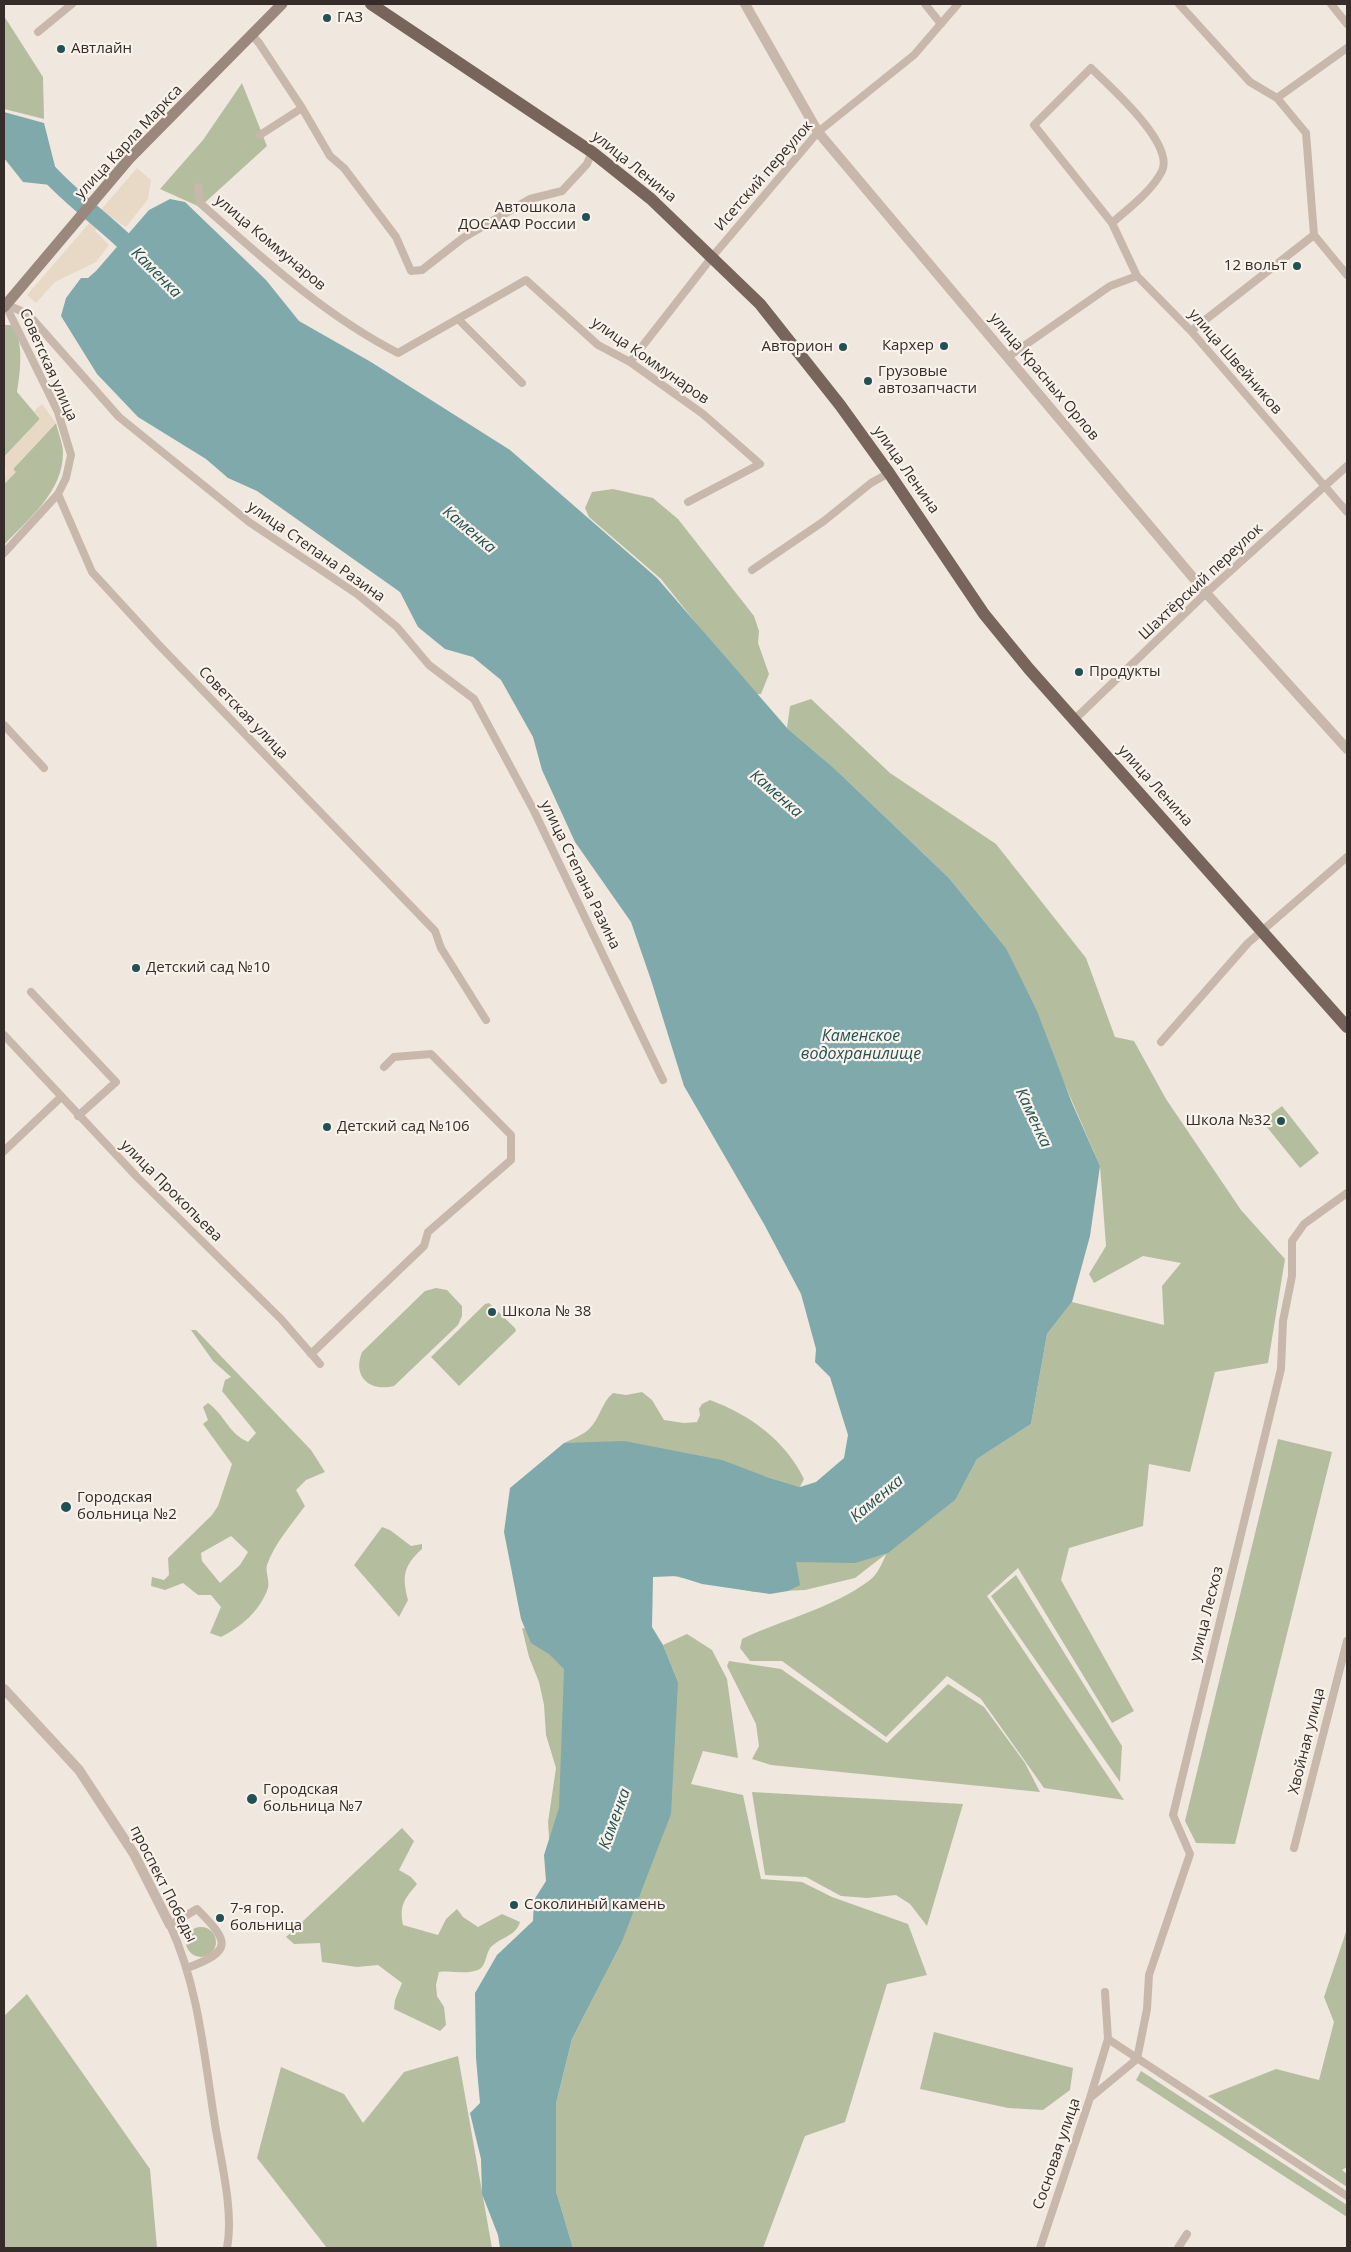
<!DOCTYPE html>
<meta charset="utf-8">
<style>
body{margin:0}
#map{position:relative;width:1351px;height:2252px;overflow:hidden;background:#f0e8de;font-family:"Open Sans",sans-serif}
canvas{display:block}
.frame{position:absolute;inset:0;border:5px solid #362d2a;pointer-events:none}
</style>
<div id="map">
<canvas width="1351" height="2252"></canvas>
<div class="frame"></div>
</div>
<script>
const context = document.querySelector('canvas').getContext('2d');
context.lineJoin = 'round';
function paint(path, color) {
  context.fillStyle = color;
  context.fill(path, 'evenodd');
}
function stroke(path, color, width, dash) {
  context.strokeStyle = color;
  context.lineWidth = width;
  context.lineCap = dash ? 'butt' : 'round';
  context.setLineDash(dash || []);
  context.stroke(path);
}
function label(font, color, halo, rows, align = 'center') {
  context.font = font + ' "Open Sans",sans-serif';
  context.lineWidth = 4.5;
  context.setLineDash([]);
  context.textBaseline = 'middle';
  context.strokeStyle = halo;
  context.fillStyle = color;
  for (const [text, x, y, turn = 0] of rows) {
    context.save();
    context.translate(x, y);
    context.rotate((+turn || 0) * Math.PI / 180);
    context.textAlign = isNaN(turn) ? turn : align;
    if (halo) context.strokeText(text, 0, 0);
    context.fillText(text, 0, 0);
    context.restore();
  }
}
paint(new Path2D(`
 M4,16L43,77L44,119L4,109Z
 M242,83L267,146L200,207L160,189L203,140Z
 M5,325H11C25,338 20,374 17,392L40,419L4,457Z
 M56,423C58,432 63,444 63,453C63,492 28,519 4,545V484L15,472L13,469Z
 M613,489L653,498L678,519L754,616L759,631L758,643L769,674L761,694H752L661,579L589,517L585,508L592,492Z
 M811,699L890,773L996,844L1086,958L1115,1037L1134,1041L1166,1099L1241,1210L1285,1259L1268,1363L1215,1372L1190,1472L1149,1464L1143,1526L1069,1548L1061,1580L1134,1711L1112,1723L1018,1568L987,1596L1124,1800L1044,1788L981,1699L947,1676L886,1737L782,1661H750L740,1648L742,1639C784,1619 833,1608 870,1580C877,1575 883,1562 886,1554L855,1578L805,1590L755,1592L673,1576L691,1558L956,1499L977,1459L1031,1424L1047,1334L1072,1302L1164,1325L1162,1286L1181,1263L1143,1256L1094,1283L1089,1274L1106,1246L1100,1166L1006,948L949,878L835,769L787,728L790,706Z
 M1282,1106L1319,1153L1300,1168L1262,1121Z
 M436,1288L447,1290L462,1306V1316L458,1325L394,1386C370,1392 352,1377 362,1352L425,1291Z
 M489,1303L515,1328L516,1331L459,1386L431,1357L485,1304Z
 M191,1330H196L311,1450L325,1472L306,1480L296,1490L305,1506C292,1524 274,1544 267,1565C265,1572 270,1581 268,1588C260,1611 241,1627 221,1637L210,1633L221,1607L211,1595H198L183,1583L165,1590L151,1586L152,1577L164,1580L169,1575L168,1558L212,1515L218,1506L232,1464L203,1424L208,1420L203,1407L208,1403C225,1415 227,1432 248,1442L256,1433L222,1391L225,1380L231,1377L213,1361ZM231,1536L248,1552L240,1565L220,1583L202,1561L201,1553Z
 M642,1392L652,1400L664,1420L684,1423L697,1422L700,1415L699,1409L702,1404L710,1400C750,1415 785,1440 804,1479L800,1487L767,1477L564,1443C572,1439 583,1435 589,1429C600,1419 601,1403 613,1393L626,1395Z
 M1278,1439L1332,1452L1235,1844L1196,1843L1185,1821Z
 M382,1527L390,1530L411,1546L422,1544V1549C403,1566 402,1577 408,1600L399,1617L354,1565Z
 M1016,1575L1122,1746L1120,1782L991,1596Z
 M522,1628L529,1629L568,1653L565,1798L550,1852L548,1822L556,1768L546,1735L544,1705L539,1682L529,1657Z
 M687,1634L712,1650L727,1679L738,1758L703,1751L691,1784L743,1795L761,1879L802,1882L832,1897L908,1924L927,1975L887,1984L845,2122L805,2136L763,2248H573L556,2191V2104L572,2039L621,1944L678,1682L663,1645Z
 M729,1661L781,1669L887,1743L948,1684L984,1707L1025,1763L1040,1792L771,1765L752,1759L759,1746L756,1724L727,1666Z
 M752,1792L963,1804L927,1926L910,1904L896,1895L867,1898L841,1896L806,1877L765,1875Z
 M402,1828L414,1841L399,1870L411,1877L417,1884C405,1899 399,1904 403,1925L438,1935L446,1919L457,1909L463,1917L478,1927L502,1914L520,1922C516,1936 501,1937 491,1947C485,1954 487,1966 478,1970C465,1975 452,1970 439,1972L436,1985L437,1996L444,2007L446,2025L440,2031L394,2009L395,2000L402,1983L378,1965L357,1967L322,1962L320,1943L294,1944L286,1937Z
 M186 1942a15 15 0 1 1 30 0a15 15 0 1 1-30 0Z
 M1347,1929V2167L1342,2170L1347,2174V2187L1208,2096L1276,2069L1319,2080L1334,2022L1324,1997Z
 M27,1994L150,2169L157,2248H4V2016Z
 M934,2032L1073,2068L1070,2090L1043,2110L1008,2108L920,2089Z
 M458,2056L492,2248H327L257,2158L281,2067L344,2094L363,2123L404,2072Z
 M1141,2071L1347,2205V2217L1136,2080Z`), '#b4be9f');
paint(new Path2D(`
 M137,168L151,180L148,199L126,227L108,215L95,231L109,245L96,262L55,282L36,303L27,295Z
 M42,404L56,423L13,469L16,472L4,484L6,472L4,457L40,419L34,411Z`), '#e7d9c6');
paint(new Path2D(`
 M4,112L44,123L60,186L23,182L4,158Z
 M170,199L185,202L266,280L299,321L371,362L510,450L657,578L787,728L835,769L949,878L1006,948L1037,1011L1072,1103L1100,1166L1090,1236L1072,1302L1047,1334L1031,1424L977,1459L956,1499L888,1553L855,1563L796,1562L800,1585L788,1591L770,1594L702,1584L677,1576L653,1577L652,1627L663,1645L678,1682L671,1814L621,1944L572,2039L556,2104V2191L573,2248H500L498,2235L482,2194L481,2159L470,2113L480,2103L476,2058L475,1993L497,1955L533,1921L534,1900L546,1881L544,1855L559,1808L564,1669L549,1654L531,1643L521,1619L504,1532L510,1488L564,1443L624,1441L722,1460L767,1477L800,1487L816,1482L844,1458L848,1435L830,1377L815,1362L816,1349L801,1294L764,1224L684,1086L651,980L631,922L575,842L542,770L533,737L501,680L473,657L445,649L418,627L400,592L257,491L228,478L206,459L138,417L97,374L61,316L66,298L81,278H88L96,271L149,210Z`), '#7fa9ab');
stroke(new Path2D(`
 M45,169C73,201 109,224 138,255`), '#7fa9ab', 18);
stroke(new Path2D(`
 M925,4L941,24
 M1179,4L1250,82L1277,98L1306,133L1314,235
 M1331,4L1347,24
 M38,32L72,4
 M252,35L259,43L302,108L330,156L344,168L396,237L411,271L422,270L463,238L530,199L562,191L587,164L592,152
 M1277,98L1347,48
 M260,135L302,108
 M198,187L200,203C261,257 324,315 398,353L526,280L598,345L630,362L703,414L760,464L688,502
 M1112,223C1129,208 1152,191 1162,171C1175,143 1109,86 1091,68L1034,125L1112,223L1137,276L1191,331L1347,512
 M1314,235L1347,275
 M5,304L28,314L119,417L249,522L357,594L397,627L429,665L474,699L533,809L663,1080
 M458,319L522,383
 M1191,331L1314,235
 M1008,357L1110,286L1137,276
 M630,362L712,257L818,132L914,55L958,4
 M58,494L92,572L158,644L435,931L441,948L486,1020
 M4,553L58,494L66,478L71,455L58,412L5,304
 M752,570L824,521L871,483L889,473
 M1075,719L1206,593L1347,466
 M4,725L44,768
 M31,992L116,1082L78,1116
 M4,1035L137,1177L281,1319L320,1364
 M1161,1042L1248,943L1347,857
 M4,1151L60,1098
 M311,1354L424,1246L428,1232L511,1160V1135L431,1054L394,1057L384,1067
 M1294,1848L1347,1641
 M187,1968C234,1951 229,1941 197,1909L170,1925C199,1988 204,2056 215,2124C221,2162 234,2211 227,2248
 M1105,1992L1108,2039
 M1137,2059L1147,2009L1149,1975L1190,1854L1173,1815L1281,1369L1283,1321L1292,1276V1241L1304,1224L1347,1193
 M1090,2098L1108,2039L1347,2196
 M1040,2248L1090,2098L1137,2059
 M1178,2248L1187,2234`), '#c8b8ab', 8);
stroke(new Path2D(`
 M745,4L818,132L1206,593L1347,749
 M4,1689L79,1770L134,1854L170,1925`), '#c8b8ab', 10);
stroke(new Path2D(`
 M4,307L129,159L282,4`), '#9b887c', 11);
stroke(new Path2D(`
 M371,4L592,152L651,199L760,304L840,405L889,473L984,614L1029,669L1347,1027`), '#77655c', 12);
for (const [x, y, r, color] of [
 [327,18,5,"#225154"],
 [61,49,5,"#225154"],
 [586,217,5,"#225154"],
 [1297,266,5,"#225154"],
 [944,346,5,"#225154"],
 [843,347,5,"#225154"],
 [868,381,5,"#225154"],
 [1079,672,5,"#225154"],
 [136,968,5,"#225154"],
 [1281,1121,5,"#225154"],
 [327,1127,5,"#225154"],
 [492,1312,5,"#225154"],
 [66,1507,6,"#225154"],
 [252,1799,6,"#225154"],
 [514,1905,5,"#225154"],
 [220,1918,5,"#225154"]
]) {
  const dot = new Path2D();
  dot.arc(x, y, r, 0, 2 * Math.PI);
  context.fillStyle = color;
  context.fill(dot);
  stroke(dot, '#f8f2ea', 2);
}
label('15px', '#362d2a', '#f8f2ea', [
 ["ГАЗ",337,18],
 ["Автлайн",71,49],
 ["Автошкола",576,208,"right"],
 ["ДОСААФ России",576,225,"right"],
 ["12 вольт",1287,266,"right"],
 ["Кархер",934,346,"right"],
 ["Авторион",833,347,"right"],
 ["Грузовые",878,372],
 ["автозапчасти",878,389],
 ["Продукты",1089,672],
 ["Детский сад №10",146,968],
 ["Школа №32",1271,1121,"right"],
 ["Детский сад №106",337,1127],
 ["Школа № 38",502,1312],
 ["Городская",77,1498],
 ["больница №2",77,1515],
 ["Городская",263,1790],
 ["больница №7",263,1807],
 ["Соколиный камень",524,1905],
 ["7-я гор.",230,1909],
 ["больница",230,1926]
], 'left');
label('15px', '#362d2a', '#f8f2ea', [
 ["улица Карла Маркса",129,142,-47],
 ["улица Ленина",634,167,39],
 ["Исетский переулок",764,176,-49],
 ["улица Коммунаров",270,243,40],
 ["улица Коммунаров",650,361,35],
 ["улица Швейников",1235,362,49],
 ["Советская улица",48,365,66],
 ["улица Красных Орлов",1044,377,50],
 ["улица Ленина",906,470,55],
 ["улица Степана Разина",316,552,35],
 ["Шахтёрский переулок",1201,582,-43],
 ["Советская улица",243,713,46],
 ["улица Ленина",1155,786,48],
 ["улица Степана Разина",580,875,64],
 ["улица Прокопьева",171,1191,45],
 ["улица Лесхоз",1207,1614,-76],
 ["Хвойная улица",1307,1741,-76],
 ["проспект Победы",163,1884,63],
 ["Сосновая улица",1057,2154,-71]
]);
label('italic 16px', '#225154', '#f8f2ea', [
 ["Каменка",156,273,45],
 ["Каменка",469,530,40],
 ["Каменка",776,794,41],
 ["Каменское",861,1036],
 ["водохранилище",861,1054],
 ["Каменка",1033,1118,65],
 ["Каменка",877,1499,-40],
 ["Каменка",615,1819,-70]
]);
</script>
